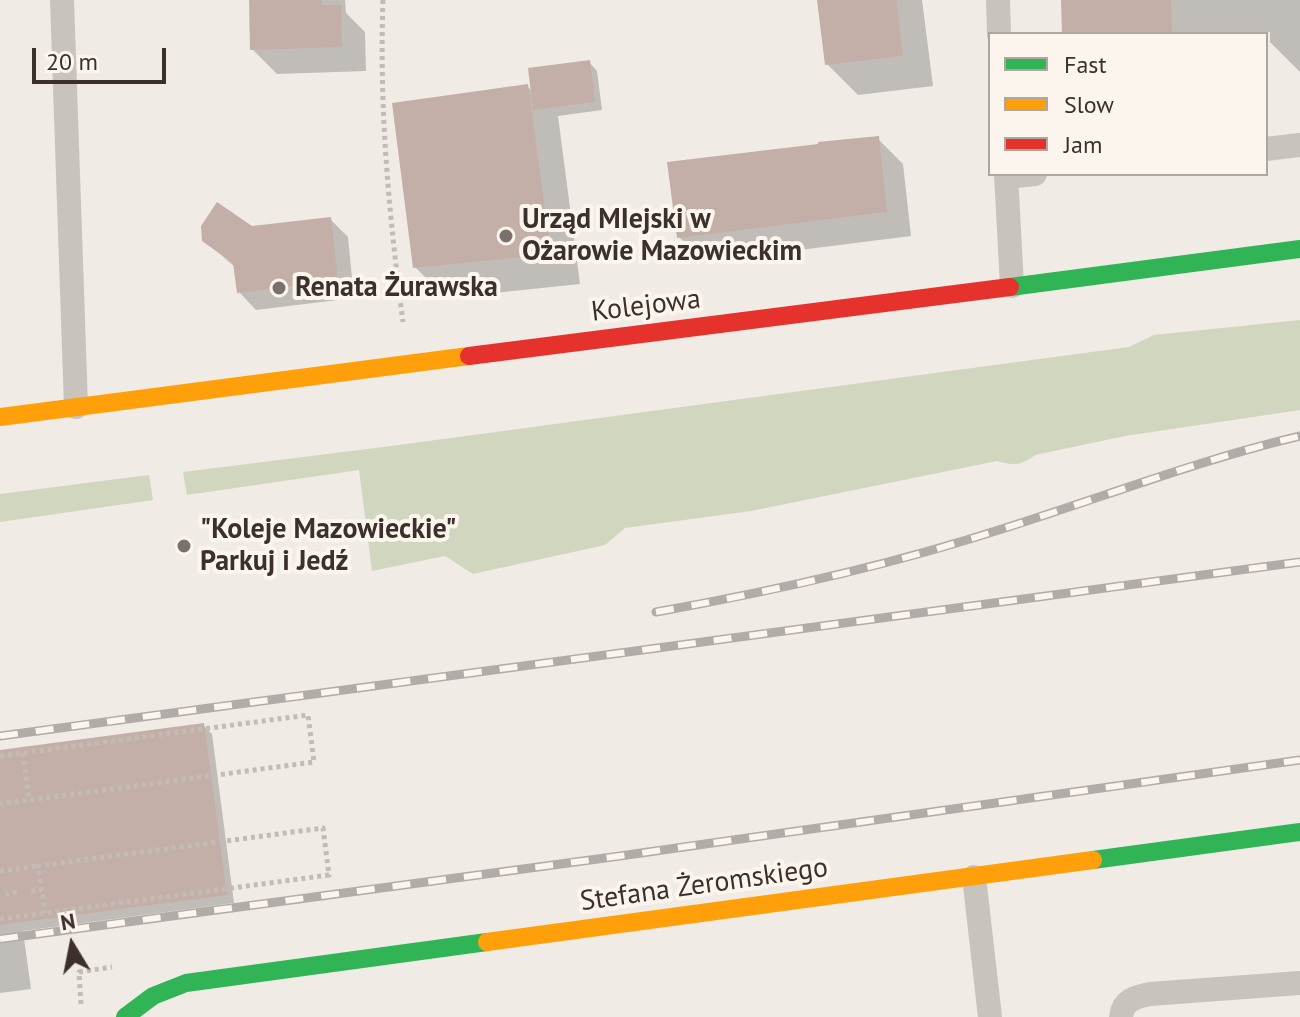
<!DOCTYPE html>
<meta charset="utf-8">
<style>
body{margin:0}
#map{position:relative;width:1300px;height:1017px;overflow:hidden;background:#f0ebe5;font-family:"PT Sans",sans-serif}
canvas{display:block}
.legend{position:absolute;left:988px;top:32px;width:280px;height:144px;box-sizing:border-box;background:#fbf5ee;border:2px solid #aea6a0;margin:0;padding:10px 14px;list-style:none;font-size:24px;color:#3b302b}
.legend li{display:flex;align-items:center;gap:16px;height:40px}
.legend b{width:40px;border:2px solid #aea6a0}
.north{position:absolute;left:32px;top:905px;width:80px;height:80px;-webkit-text-stroke:6px #fbf5ee;paint-order:stroke;rotate:350deg;font-size:22px;font-weight:700;line-height:32px;text-align:center;color:#3b302b}
.north::after{content:'';display:block;margin:auto;width:28px;height:36px;background:#3b302b;clip-path:polygon(50% 0,100% 100%,50% 72%,0 100%)}
.scale{position:absolute;left:32px;top:48px;width:134px;height:36px;box-sizing:border-box;border:4px solid #3b302b;border-top:0;padding-left:10px;font-size:24px;line-height:28px;white-space:nowrap;color:#3b302b;-webkit-text-stroke:6px #fbf5ee;paint-order:stroke}
</style>
<div id="map">
<canvas width="1300" height="1017"></canvas>
<ul class="legend">
<li><b style="height:10px;background:#30b455"></b>Fast</li>
<li><b style="height:10px;background:#ff9f0a"></b>Slow</li>
<li><b style="height:10px;background:#e5322d"></b>Jam</li>
</ul>
<div class="north">N</div>
<div class="scale">20 m</div>
</div>
<script>
const context = document.querySelector('canvas').getContext('2d');
context.lineJoin = 'round';
function paint(path, color) {
  context.fillStyle = color;
  context.fill(path, 'evenodd');
}
function stroke(path, color, width, dash) {
  context.strokeStyle = color;
  context.lineWidth = width;
  context.lineCap = dash ? 'butt' : 'round';
  context.setLineDash(dash || []);
  context.stroke(path);
}
function label(font, color, halo, rows, align = 'center') {
  context.font = font + ' "PT Sans",sans-serif';
  context.lineWidth = 8;
  context.setLineDash([]);
  context.textBaseline = 'middle';
  context.strokeStyle = halo;
  context.fillStyle = color;
  for (const [text, x, y, turn = 0] of rows) {
    context.save();
    context.translate(x, y);
    context.rotate((+turn || 0) * Math.PI / 180);
    context.textAlign = isNaN(turn) ? turn : align;
    if (halo) context.strokeText(text, 0, 0);
    context.fillText(text, 0, 0);
    context.restore();
  }
}
paint(new Path2D(`
 M1300,320V410L1125,436L1035,455C1022,465 1013,466 997,461L751,511L625,528L605,545L473,574L445,556L372,571L359,470L187,495L183,472L391,446L1129,347L1154,335Z
 M149,475L153,500L0,522V494Z`), '#d1d6bf');
paint(new Path2D(`
 M251,0H345L346,13L365,32L366,71L277,74L252,49Z
 M819,0H922L933,86L858,95L827,64Z
 M1063,0H1300V72L1270,42V32L1064,34Z
 M589,62L597,71L602,110L558,116L580,284L446,298L415,267L527,86L533,92Z
 M878,139L903,164L911,236L704,262L679,237Z
 M330,219L348,237L354,298L256,310L239,292L236,268L204,240L252,228Z
 M203,725L212,734L234,903L23,931L31,989L0,993V753Z`), '#0003');
paint(new Path2D(`
 M249,0H322V5H341L342,47L250,50Z
 M817,0H896L903,56L825,65Z
 M1061,0H1171L1172,34H1062Z
 M590,60L595,102L533,110L528,68Z
 M528,84L551,254L413,268L392,103Z
 M879,136L887,212L677,238L667,162L818,144V142Z
 M217,202L252,226L331,217L338,281L237,293L233,263L202,241L201,226Z
 M204,723L227,895L0,925V750Z`), '#c3afa7');
stroke(new Path2D(`
 M383,0C379,108 389,215 403,322
 M23,753L29,800
 M0,756L308,715L314,762L0,804
 M0,871L38,866
 M31,891L41,890
 M5,894L17,892
 M0,919L329,875L323,828L38,866L45,913
 M0,971H1
 M81,1004L79,972L112,967`), '#c2bbb6', 5, [4, 4]);
stroke(new Path2D(`
 M62,0L76,407
 M998,0L999,34
 M1266,149L1300,145
 M1006,174L1012,286
 M1006,177L1035,174
 M974,877L990,1017
 M1121,1017C1123,1000 1135,997 1150,994L1300,983`), '#c9c3be', 24);
stroke(new Path2D(`
 M1010,287L1300,249
 M1093,860L1300,832
 M125,1017L153,996L186,983L487,942`), '#30b455', 18);
stroke(new Path2D(`
 M0,417L469,356
 M487,942L1093,860`), '#ff9f0a', 18);
stroke(new Path2D(`
 M469,356L1010,287`), '#e5322d', 18);
const rail = new Path2D(`
 M656,612C774,591 891,565 1005,528C1103,497 1199,460 1300,436
 M0,736L1300,562
 M0,939L620,856L1300,760`);
stroke(rail, '#b1aca8', 9);
stroke(rail, '#fbf5ee', 6, [18]);
for (const [x, y, r, color] of [
 [506,236,8,"#7a716c"],
 [279,288,8,"#7a716c"],
 [184,546,8,"#7a716c"]
]) {
  const dot = new Path2D();
  dot.arc(x, y, r, 0, 2 * Math.PI);
  context.fillStyle = color;
  context.fill(dot);
  stroke(dot, '#fbf5ee', 3);
}
label('bold 28px', '#3b302b', '#fbf5ee', [
 ["Urząd MIejski w",522,220],
 ["Ożarowie Mazowieckim",522,252],
 ["Renata Żurawska",295,288],
 ["\"Koleje Mazowieckie\"",200,530],
 ["Parkuj i Jedź",200,562]
], 'left');
label('28px', '#3b302b', '#fbf5ee', [
 ["Kolejowa",646,306,-7],
 ["Stefana Żeromskiego",704,885,-8]
]);
</script>
